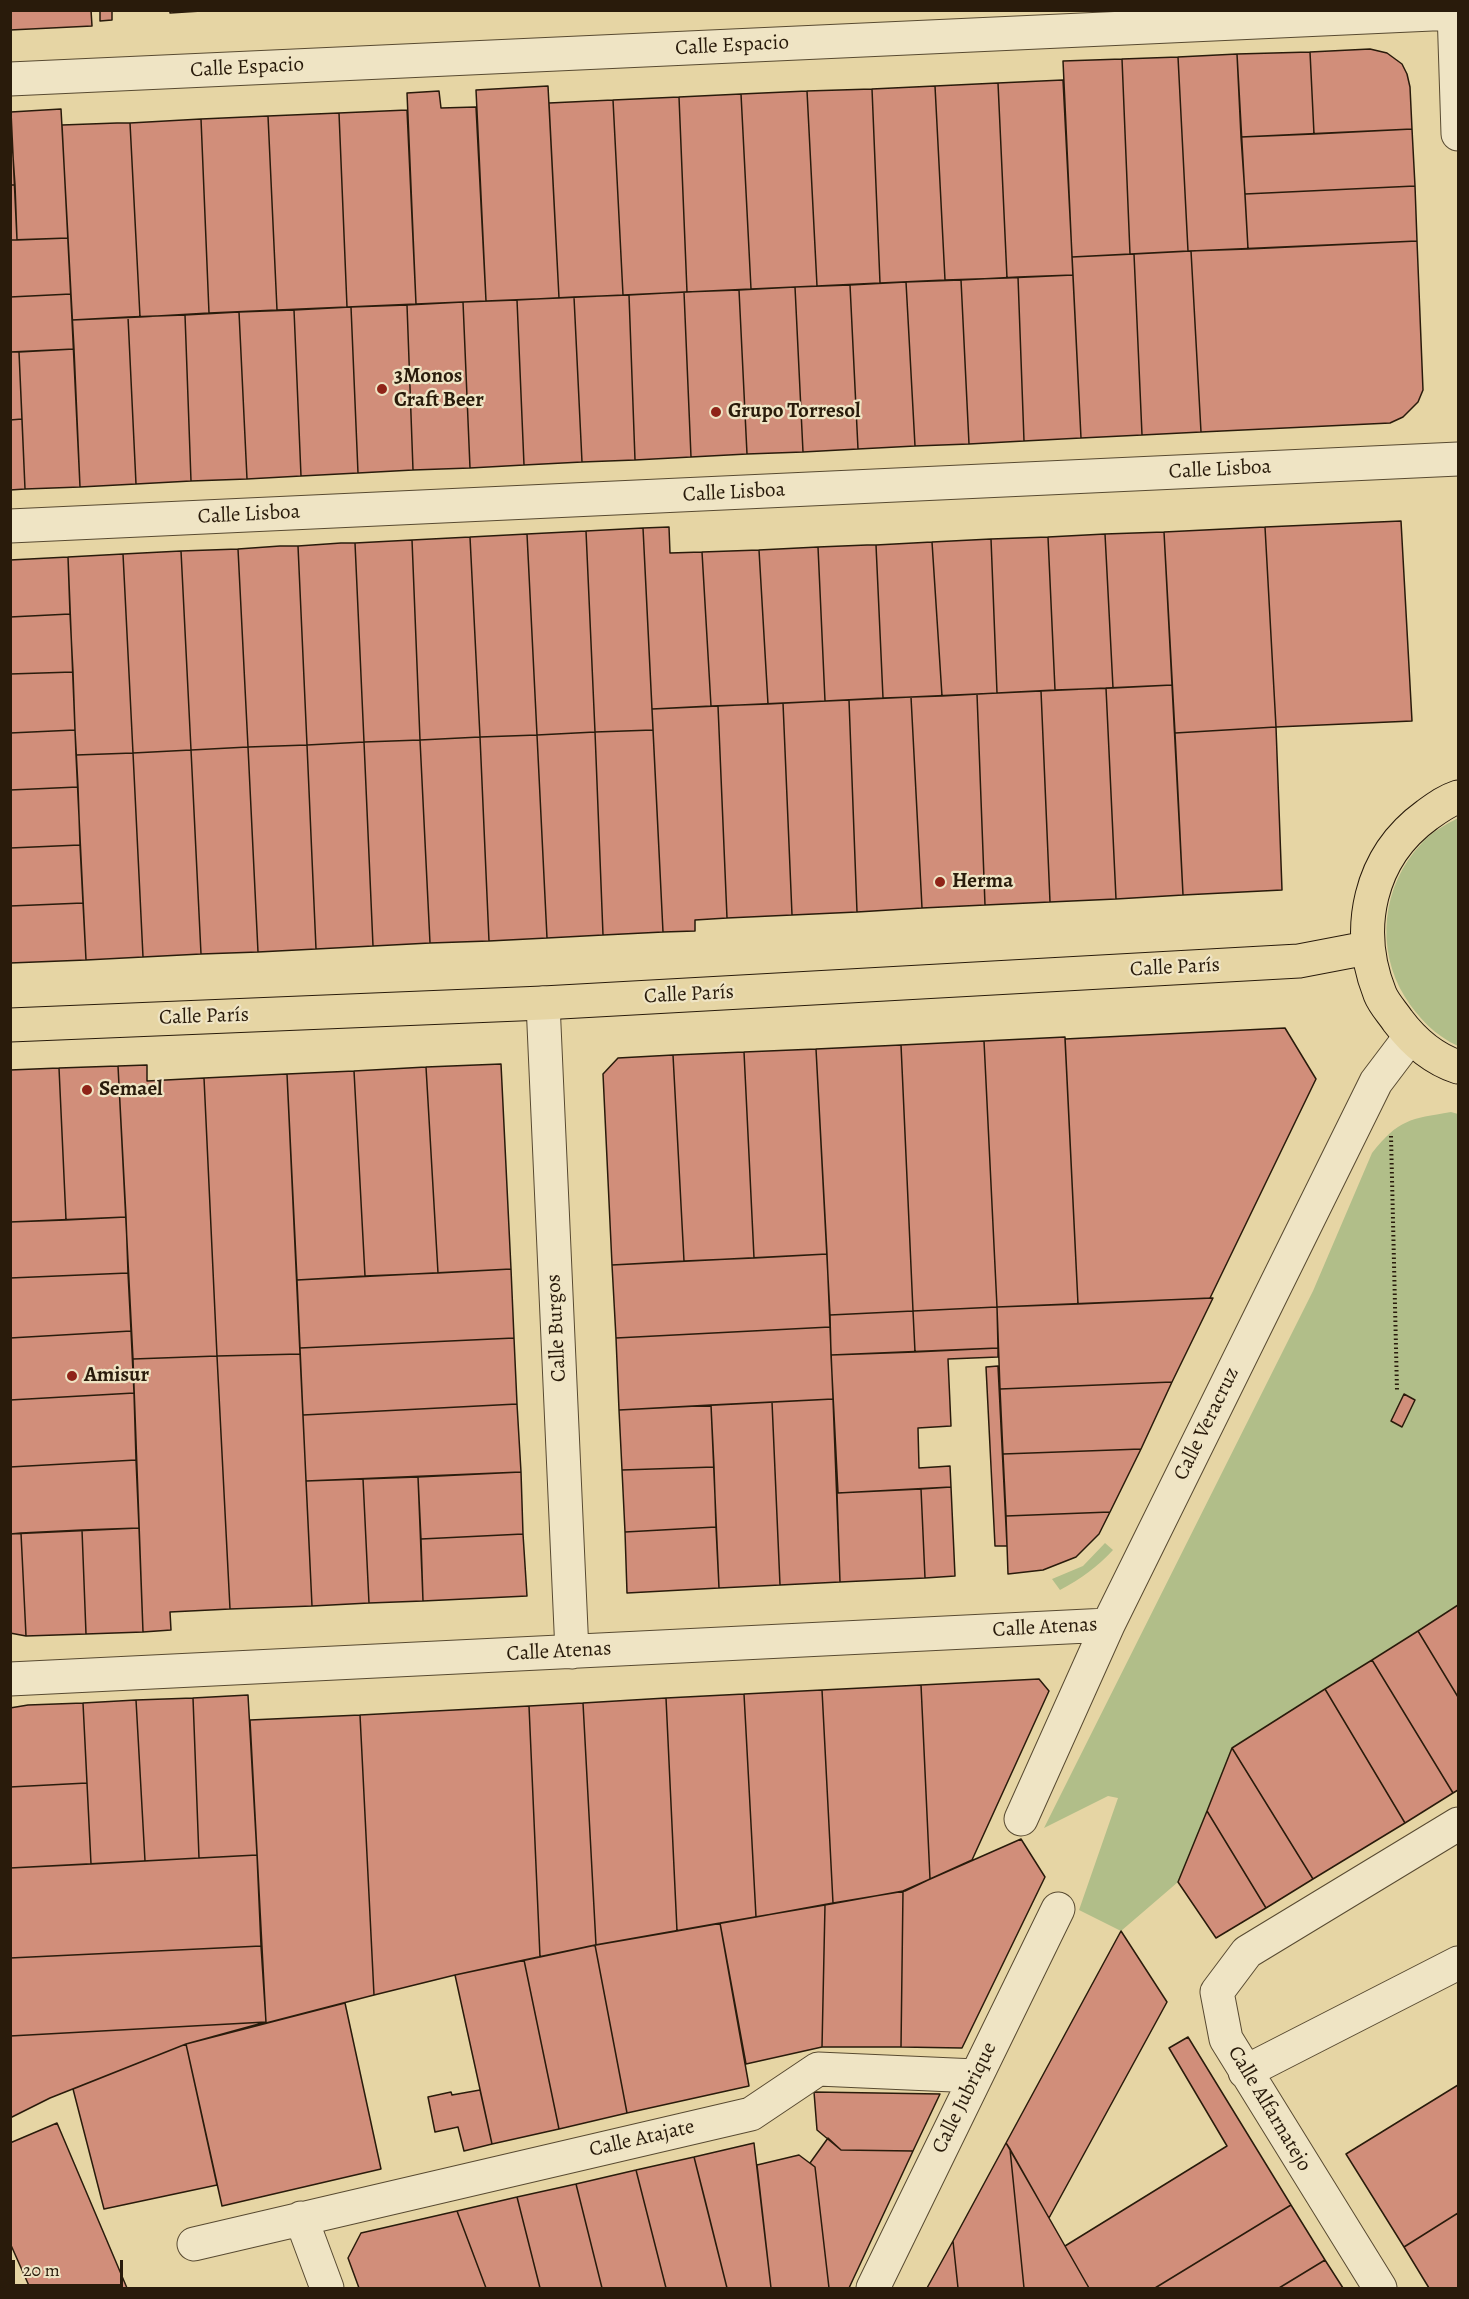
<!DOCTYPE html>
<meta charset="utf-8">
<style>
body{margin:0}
#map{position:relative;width:1469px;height:2299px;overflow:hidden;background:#e6d5a4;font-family:Alegreya,serif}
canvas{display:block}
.frame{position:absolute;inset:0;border:12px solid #291b0b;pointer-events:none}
.scale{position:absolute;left:12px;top:2260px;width:111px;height:27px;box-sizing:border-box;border:3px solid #291b0b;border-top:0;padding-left:8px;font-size:18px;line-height:21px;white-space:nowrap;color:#291b0b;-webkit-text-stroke:4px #efe4c4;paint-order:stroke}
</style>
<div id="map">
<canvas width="1469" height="2299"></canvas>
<div class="frame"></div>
<div class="scale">20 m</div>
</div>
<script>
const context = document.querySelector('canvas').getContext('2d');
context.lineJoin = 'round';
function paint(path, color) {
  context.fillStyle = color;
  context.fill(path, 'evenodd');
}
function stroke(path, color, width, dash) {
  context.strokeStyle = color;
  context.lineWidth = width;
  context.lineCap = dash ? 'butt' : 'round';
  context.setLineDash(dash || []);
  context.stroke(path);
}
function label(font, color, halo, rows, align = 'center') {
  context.font = font + ' Alegreya,serif';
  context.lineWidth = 4.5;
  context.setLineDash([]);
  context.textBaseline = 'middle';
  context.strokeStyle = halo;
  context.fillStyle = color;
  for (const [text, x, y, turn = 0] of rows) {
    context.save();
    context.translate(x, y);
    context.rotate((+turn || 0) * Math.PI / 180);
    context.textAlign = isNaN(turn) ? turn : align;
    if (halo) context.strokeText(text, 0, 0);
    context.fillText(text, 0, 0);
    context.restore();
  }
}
paint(new Path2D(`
 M1458,818V1046C1436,1036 1418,1018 1405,997C1375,949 1382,885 1421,844C1431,832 1445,825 1458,818Z
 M1451,1112L1458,1114V1605L1232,1748L1178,1882L1121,1931L1079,1910L1118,1798L1108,1796L1044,1828L1313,1291L1372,1153C1399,1119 1410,1119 1451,1112Z
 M1105,1543L1113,1550C1097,1567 1081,1579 1060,1590L1052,1579L1083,1566Z`), '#b1be89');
const building = new Path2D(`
 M10,10H91L92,26L10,30Z
 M100,10H112V20L100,21Z
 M170,10H217L170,13Z
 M1370,49L1387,53L1402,64L1407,74L1410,87L1412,129L1314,134L1310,52Z
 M1310,52L1314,134L1241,137L1237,54Z
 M1237,54L1248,249L1188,251L1178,57Z
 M1178,57L1188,251L1130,254L1122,59Z
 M1122,59L1130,254L1072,257L1063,61Z
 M1063,80L1073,275L1007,278L998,83Z
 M998,83L1007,278L945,280L935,86Z
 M548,86L559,298L486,301L476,90Z
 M935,86L945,280L880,283L872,89Z
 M872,89L880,283L817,286L807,91Z
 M439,91L441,108L476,107L486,301L416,304L407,93Z
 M807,91L817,286L751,289L741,94Z
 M741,94L751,289L687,292L679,97Z
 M679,97L687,292L623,295L613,100Z
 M613,100L623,295L559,298L549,103Z
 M61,109L68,238L17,240L11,112Z
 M407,110L416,304L347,307L339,113Z
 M10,112L15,185H10Z
 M339,113L347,307L277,310L268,116Z
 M268,116L277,310L209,313L201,119Z
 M201,119L209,313L140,317L130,123Z
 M117,123H130L140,317L72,320L62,125Z
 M1412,129L1415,186L1245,194L1241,137Z
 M10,185H15L17,240H10Z
 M1415,186L1417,241L1248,249L1245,194Z
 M68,238L71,294L10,297V240Z
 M1417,241L1423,390L1418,402L1403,417L1390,423L1201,432L1191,251Z
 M1191,251L1201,432L1142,435L1134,254Z
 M1134,254L1142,435L1081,438L1072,257Z
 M1073,275L1081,438L1024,441L1018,277Z
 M1018,277L1024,441L969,444L961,280Z
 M961,280L969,444L915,446L906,282Z
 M906,282L915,446L858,449L850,285Z
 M850,285L858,449L803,452L795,287Z
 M795,287L803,452L747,454L739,290Z
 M739,290L747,454L691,457L684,292Z
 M684,292L691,457L635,460L629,295Z
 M71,294L74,349L10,352V297Z
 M629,295L635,460L582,462L574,297Z
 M574,297L582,462L524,465L517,300Z
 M517,300L524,465L470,468L463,302Z
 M463,302L470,468L413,470L407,305Z
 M407,305L413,470L358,473L351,307Z
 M351,307L358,473L301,476L294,310Z
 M294,310L301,476L247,479L239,312Z
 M239,312L247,479L191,481L185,315Z
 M185,315L191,481L136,484L128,317Z
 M128,317L136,484L80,487L72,320Z
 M74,349L80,487L25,489L19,352Z
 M10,352H19L22,419L10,420Z
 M22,419L25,489L10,490V420Z
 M1401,521L1412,721L1276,727L1265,527Z
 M669,527L670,553L702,552L711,706L652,709L643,528Z
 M1265,527L1276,727L1175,733L1164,532Z
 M643,528L653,730L595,732L586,531Z
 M586,531L595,732L537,735L527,534Z
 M1164,532L1172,685L1113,688L1105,534Z
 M527,534L537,735L480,737L470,537Z
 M1105,534L1113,688L1055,690L1048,537Z
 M470,537L480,737L420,740L412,540Z
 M1048,537L1055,690L997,693L991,539Z
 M991,539L997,693L942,696L932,542Z
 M412,540L420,740L364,742L355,543Z
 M932,542L942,696L883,698L876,545Z
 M341,543H355L364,742L307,745L298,546Z
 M867,545H876L883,698L825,701L818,547Z
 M280,546H298L307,745L248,747L238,549Z
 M818,547L825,701L768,704L759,550Z
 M238,549L248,747L191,750L181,551Z
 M759,550L768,704L711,706L702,552Z
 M181,551L191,750L133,753L123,554Z
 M123,554L133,753L76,755L68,557Z
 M68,557L70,614L10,617V560Z
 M70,614L73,672L10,674V617Z
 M73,672L75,730L10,733V674Z
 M1172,685L1183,895L1116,899L1106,688Z
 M1106,688L1116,899L1050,902L1041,691Z
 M1041,691L1050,902L985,905L977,694Z
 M977,694L985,905L922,908L911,697Z
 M911,697L922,908L857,912L849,700Z
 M849,700L857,912L792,915L783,703Z
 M783,703L792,915L727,918L718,706Z
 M718,706L727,918L695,920V931L663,932L652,709Z
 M1276,727L1282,890L1183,895L1175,733Z
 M75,730L78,787L10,790V733Z
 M653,730L663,932L603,935L595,732Z
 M595,732L603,935L547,938L537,735Z
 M537,735L547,938L489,941L480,737Z
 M480,737L489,941L430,943L420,740Z
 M420,740L430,943L373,946L364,742Z
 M364,742L373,946L316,949L307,745Z
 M307,745L316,949L258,952L248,747Z
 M248,747L258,952L201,954L191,750Z
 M191,750L201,954L143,957L133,753Z
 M133,753L143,957L86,960L76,755Z
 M78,787L80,845L10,848V790Z
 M80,845L83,903L10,906V848Z
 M83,903L86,960L10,963V906Z
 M1285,1028L1316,1079L1210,1298L1078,1304L1065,1039Z
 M1065,1037L1078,1304L997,1307L984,1041Z
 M984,1041L997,1307L913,1311L901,1045Z
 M901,1045L913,1311L830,1315L816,1049Z
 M816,1049L827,1254L754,1258L744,1052Z
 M744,1052L754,1258L684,1261L673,1055Z
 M673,1055L684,1261L612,1265L603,1074L618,1058Z
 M501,1064L511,1269L438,1273L426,1067Z
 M147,1065V1081L204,1078L217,1356L133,1359L118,1066Z
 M118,1066L126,1217L66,1220L59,1068Z
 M426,1067L438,1273L365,1276L354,1071Z
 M59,1068L66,1220L10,1222V1070Z
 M354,1071L365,1276L297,1280L287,1074Z
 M287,1074L300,1354L217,1356L204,1078Z
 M126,1217L128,1273L10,1278V1222Z
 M827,1254L830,1327L616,1338L612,1265Z
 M511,1269L514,1338L300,1348L297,1280Z
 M128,1273L131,1331L10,1338V1278Z
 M1213,1298L1172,1382L1000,1389L997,1307Z
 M997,1307L998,1348L915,1352L913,1311Z
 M913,1311L915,1352L831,1355L830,1315Z
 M830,1327L833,1399L619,1410L616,1338Z
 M131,1331L134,1393L10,1400V1338Z
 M514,1338L517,1404L303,1415L300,1348Z
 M998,1348V1357L948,1359L951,1426L918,1428L919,1468L950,1466L951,1487L838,1493L831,1355Z
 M300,1354L312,1606L230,1609L217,1356Z
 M217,1356L230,1609L170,1612L171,1630L143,1632L133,1359Z
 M998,1366L1007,1546H995L986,1367Z
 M1172,1382L1141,1449L1003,1454L1000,1389Z
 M134,1393L136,1460L10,1467V1400Z
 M1404,1394L1415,1400L1402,1427L1391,1421Z
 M833,1399L840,1582L780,1585L772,1402Z
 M772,1402L780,1585L719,1588L711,1405Z
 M517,1404L521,1472L306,1481L303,1415Z
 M711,1405L714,1467L622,1470L619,1410Z
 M1141,1449L1110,1512L1006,1516L1003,1454Z
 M136,1460L139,1528L10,1534V1467Z
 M714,1467L716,1527L625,1532L622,1470Z
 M521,1472L523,1534L421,1539L418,1477Z
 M418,1477L423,1601L369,1603L363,1479Z
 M363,1479L369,1603L312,1606L306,1481Z
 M951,1487L955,1576L925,1578L921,1489Z
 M921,1489L925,1578L840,1582L837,1493Z
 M1110,1512L1099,1534L1076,1557L1043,1570L1008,1574L1006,1516Z
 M716,1527L719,1588L627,1593L625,1532Z
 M139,1528L143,1632L86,1634L82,1530Z
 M82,1530L86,1634L26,1636L21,1533Z
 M21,1533L26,1636L10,1633V1534Z
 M523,1534L527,1596L423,1601L421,1539Z
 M1458,1605V1697L1418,1631Z
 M1418,1631L1458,1697V1790L1453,1793L1372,1660Z
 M1372,1660L1453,1793L1405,1823L1325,1689Z
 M1039,1679L1049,1691L972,1860L930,1879L921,1685Z
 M921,1685L930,1879L905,1891L833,1903L822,1690Z
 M1325,1689L1405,1823L1313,1879L1232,1748Z
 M822,1690L833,1903L756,1917L744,1694Z
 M744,1694L756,1917L677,1931L666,1698Z
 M248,1695L257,1855L199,1858L193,1698Z
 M193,1698L199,1858L145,1861L136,1700Z
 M666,1698L677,1931L596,1945L583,1703Z
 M136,1700L145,1861L91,1864L83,1703Z
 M83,1703L87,1783L10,1787V1708L28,1705Z
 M583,1703L596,1945L540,1957L529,1706Z
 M529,1706L540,1957L455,1975L374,1995L360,1715Z
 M360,1715L374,1995L266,2023L250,1720Z
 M1232,1748L1313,1879L1266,1908L1207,1811Z
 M87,1783L91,1864L10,1868V1787Z
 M1207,1811L1266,1908L1216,1938L1178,1882Z
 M1021,1839L1045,1877L962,2048L901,2047L903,1891Z
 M257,1855L261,1946L10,1958V1868Z
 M903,1891L901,2047H822L825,1905Z
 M825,1905L822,2047L746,2064L720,1923Z
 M720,1923L749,2086L627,2113L595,1945Z
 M1121,1931L1167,2002L1049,2218L1006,2143Z
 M595,1945L627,2113L559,2129L524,1960Z
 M261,1946L266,2022L10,2036V1958Z
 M524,1960L559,2129L492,2144L455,1975Z
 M345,2003L381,2169L222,2206L186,2044Z
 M266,2022L186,2044L50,2098L10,2118V2036Z
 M1188,2037L1291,2205L1155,2288H1089L1065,2246L1227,2146L1169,2048Z
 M186,2044L217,2185L104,2209L73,2089Z
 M1458,2085V2213L1404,2247L1346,2154Z
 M480,2090L492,2144L464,2151L458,2127L435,2132L428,2097L451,2092L452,2095Z
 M814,2092L940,2094L913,2151L841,2150L817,2130Z
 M57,2123L127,2288H30L10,2243V2143Z
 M828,2138L841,2150L913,2151L849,2288H829L815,2167L810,2163Z
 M754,2143L771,2288H727L694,2157Z
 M1006,2143L1010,2149L1024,2288H958L953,2241Z
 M1010,2149L1049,2218L1089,2288H1024Z
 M799,2155L815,2167L829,2288H771L757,2165Z
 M694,2157L705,2200L727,2288H666L636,2170Z
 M636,2170L666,2288H602L576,2184Z
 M576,2184L602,2288H540L517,2197Z
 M517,2197L540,2288H486L457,2211Z
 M1291,2205L1325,2260L1279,2288H1155Z
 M457,2211L486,2288H359L348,2258L361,2233Z
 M1458,2213V2288H1429L1404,2247Z
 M953,2241L958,2288H927Z
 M1325,2260L1343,2288H1279Z`);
paint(building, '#d18e7a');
stroke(building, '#291b0b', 1.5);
const minor = new Path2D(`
 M1454,10L1458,134
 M10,79L1454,13
 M10,526L1458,459
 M543,1003L572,1652
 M10,1679L1108,1625
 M1021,1819L1108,1625L1376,1082L1410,1037
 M1245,2072L1458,1963
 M301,2218L327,2288
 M194,2244L751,2114L818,2069L976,2076
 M873,2288L1058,1909
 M1380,2288L1226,2039L1217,1992L1247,1952L1458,1824`);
const major = new Path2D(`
 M1458,797C1446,801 1438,807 1427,815C1369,857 1354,929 1380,994C1384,1004 1392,1012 1398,1021C1413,1041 1434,1059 1458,1067
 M10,1025L543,1003L1299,961L1367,948`);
stroke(minor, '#584a31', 35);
stroke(major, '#291b0b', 35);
stroke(new Path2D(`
 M1391,1136L1397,1390`), '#291b0b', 4, [1.5, 3]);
stroke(minor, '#efe4c4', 33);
stroke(major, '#e6d5a4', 33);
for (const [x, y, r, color] of [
 [382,389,6,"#8f2418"],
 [716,412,6,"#8f2418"],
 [940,882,6,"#8f2418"],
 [87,1090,6,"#8f2418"],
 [72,1376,6,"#8f2418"]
]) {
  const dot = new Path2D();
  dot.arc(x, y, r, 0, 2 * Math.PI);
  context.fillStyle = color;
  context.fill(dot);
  stroke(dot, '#efe4c4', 2);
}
label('21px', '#291b0b', '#efe4c4', [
 ["Calle Espacio",732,46,-3],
 ["Calle Espacio",247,68,-3],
 ["Calle Lisboa",1220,470,-3],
 ["Calle Lisboa",734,493,-3],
 ["Calle Lisboa",249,515,-3],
 ["Calle París",1175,968,-3],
 ["Calle París",689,995,-3],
 ["Calle París",204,1017,-2],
 ["Calle Burgos",557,1328,-93],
 ["Calle Veracruz",1207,1424,-64],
 ["Calle Atenas",1045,1628,-3],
 ["Calle Atenas",559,1652,-3],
 ["Calle Jubrique",965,2098,-64],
 ["Calle Alfarnatejo",1269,2109,59],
 ["Calle Atajate",642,2139,-13]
]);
label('bold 21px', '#291b0b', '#efe4c4', [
 ["3Monos",394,377],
 ["Craft Beer",394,401],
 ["Grupo Torresol",728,412],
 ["Herma",952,882],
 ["Semael",99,1090],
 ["Amisur",84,1376]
], 'left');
</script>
